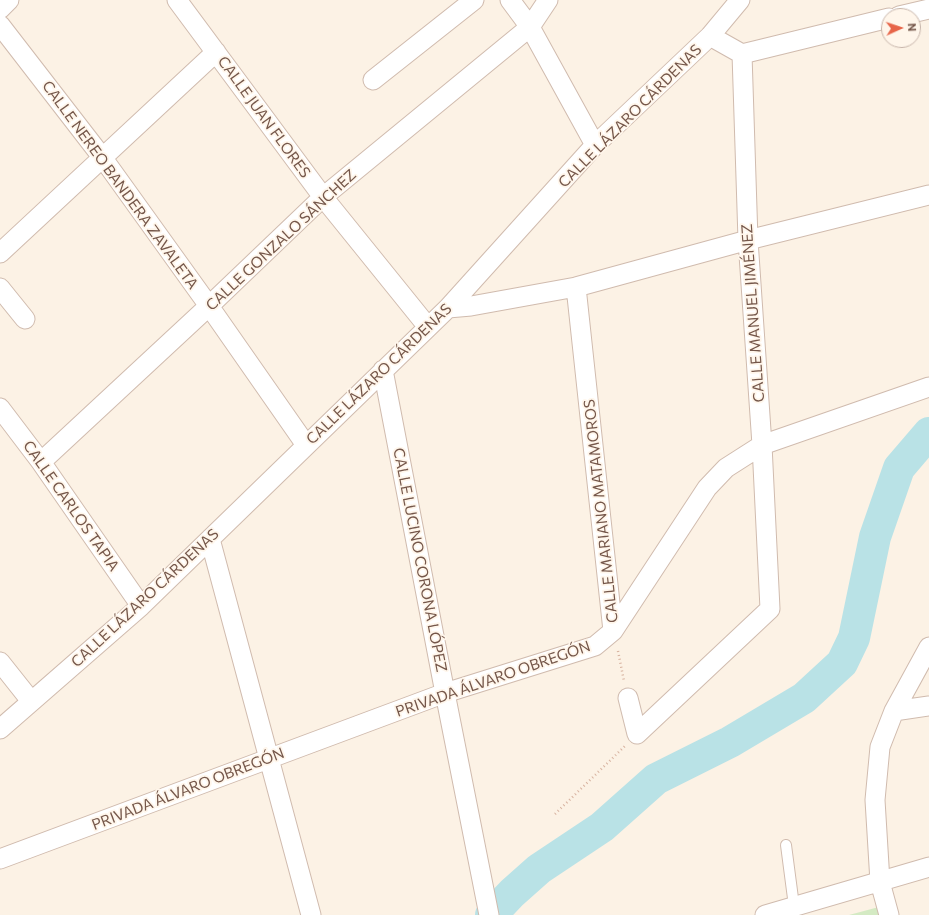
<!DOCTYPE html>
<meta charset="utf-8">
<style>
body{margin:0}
#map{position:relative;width:929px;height:915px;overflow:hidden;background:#fcf2e5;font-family:Commissioner,sans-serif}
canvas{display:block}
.north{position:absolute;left:881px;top:8px;width:40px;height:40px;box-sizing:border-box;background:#fff6eb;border:1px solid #c8b6ab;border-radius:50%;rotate:87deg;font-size:11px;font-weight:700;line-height:16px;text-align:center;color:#75574a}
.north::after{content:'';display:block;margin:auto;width:14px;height:18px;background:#e76549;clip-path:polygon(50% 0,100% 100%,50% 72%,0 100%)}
</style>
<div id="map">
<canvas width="929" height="915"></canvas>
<div class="north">N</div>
</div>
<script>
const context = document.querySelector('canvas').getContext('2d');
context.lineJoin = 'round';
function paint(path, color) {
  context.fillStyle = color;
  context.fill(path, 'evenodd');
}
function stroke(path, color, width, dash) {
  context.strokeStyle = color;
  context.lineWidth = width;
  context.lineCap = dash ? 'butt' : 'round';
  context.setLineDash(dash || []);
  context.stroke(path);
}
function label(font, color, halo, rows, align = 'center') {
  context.font = font + ' Commissioner,sans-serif';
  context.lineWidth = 3.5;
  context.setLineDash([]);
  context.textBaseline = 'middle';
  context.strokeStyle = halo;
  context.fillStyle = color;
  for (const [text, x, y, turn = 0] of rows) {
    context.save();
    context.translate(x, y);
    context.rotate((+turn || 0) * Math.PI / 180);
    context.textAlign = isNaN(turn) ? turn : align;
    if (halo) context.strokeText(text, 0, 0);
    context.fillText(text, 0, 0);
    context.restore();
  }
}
paint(new Path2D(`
 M890,904L893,915H849Z`), '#d4eac3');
stroke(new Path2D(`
 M491,915L512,893L539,869L602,827L656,779L730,742L804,698L842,663L854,638L875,537L899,468L929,433`), '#b9e2e6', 32);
const service = new Path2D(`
 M786,845L794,906`);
const minor = new Path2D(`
 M177,0L323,197L428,327
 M510,0L530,27L595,145
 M0,9L9,0
 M899,16L929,9
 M0,25L102,157L209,306L306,445
 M742,54L889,18
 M373,80L474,0
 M0,253L216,52
 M576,287L613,631
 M0,288L25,319
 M448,308L471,306L576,287L748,240L929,195
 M383,370L445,693L489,915
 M0,408L41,462L141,606
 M41,462L209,306L323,197L530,27L548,0
 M210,539L311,915
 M0,662L31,701
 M628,698L637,734L770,609L762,445L748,240L742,54L710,36
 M894,711L929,706
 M0,729L141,606L448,308L595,145L710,36L740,0
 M0,859L445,693L595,646L613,631L707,488L726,468L762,445L929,387
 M765,915L929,867
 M889,915L880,882L875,800L880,747L894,711L929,647`);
stroke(service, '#d0bbae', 12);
stroke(minor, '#d0bbae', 21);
stroke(new Path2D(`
 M618,651L624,681
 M555,814L625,746`), '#d7b29f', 2.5, [1, 3]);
stroke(service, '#fff', 10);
stroke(minor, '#fff', 19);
label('15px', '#75574a', '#fff6eb', [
 ["CALLE LÁZARO CÁRDENAS",630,116,-45],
 ["CALLE JUAN FLORES",264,117,54],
 ["CALLE NEREO BANDERA ZAVALETA",120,185,54],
 ["CALLE GONZALO SÁNCHEZ",281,240,-43],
 ["CALLE MANUEL JIMÉNEZ",753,313,-94],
 ["CALLE LÁZARO CÁRDENAS",379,374,-44],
 ["CALLE CARLOS TAPIA",71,506,55],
 ["CALLE MARIANO MATAMOROS",601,511,-96],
 ["CALLE LUCINO CORONA LÓPEZ",420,560,79],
 ["CALLE LÁZARO CÁRDENAS",145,598,-43],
 ["PRIVADA ÁLVARO OBREGÓN",493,679,-19],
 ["PRIVADA ÁLVARO OBREGÓN",188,789,-21]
]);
</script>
